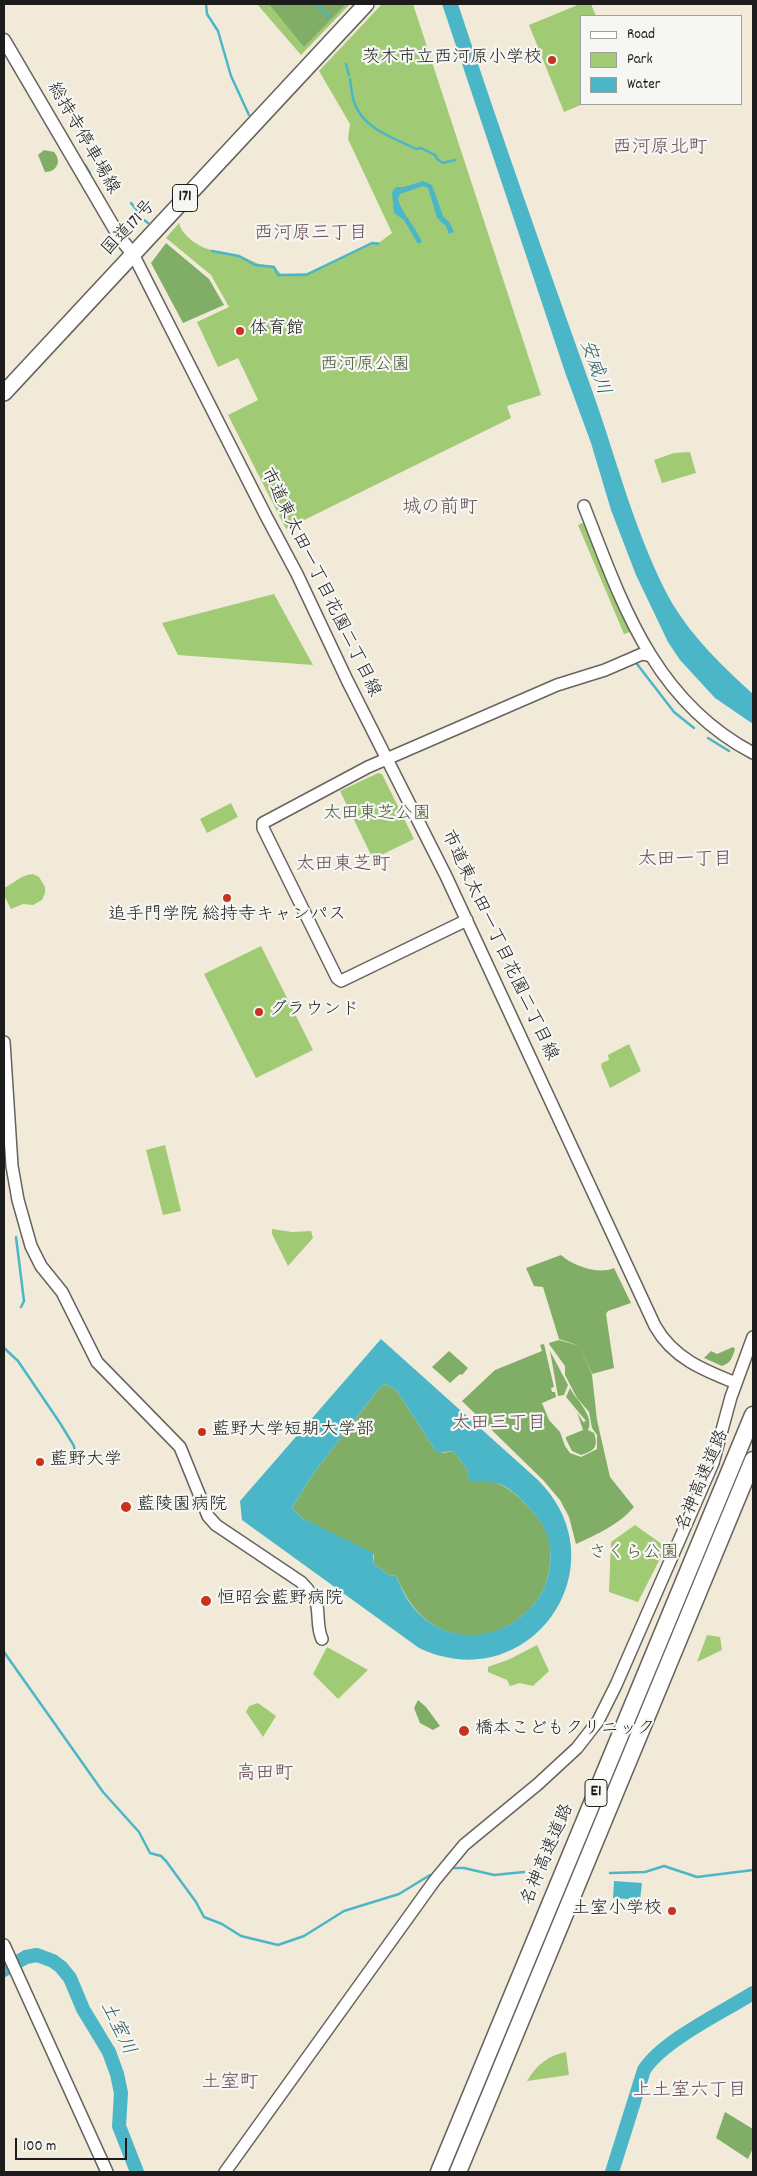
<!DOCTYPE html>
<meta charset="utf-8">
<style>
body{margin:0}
#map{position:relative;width:757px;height:2176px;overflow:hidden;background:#f2ead9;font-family:Dekko,sans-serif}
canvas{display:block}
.frame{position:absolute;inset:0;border:5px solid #1c1c1c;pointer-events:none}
.legend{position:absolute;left:580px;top:15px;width:162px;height:90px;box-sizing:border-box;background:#f6f6f2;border:1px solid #9f9f9c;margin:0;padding:6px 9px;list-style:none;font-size:15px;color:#1c1c1c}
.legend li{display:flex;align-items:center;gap:10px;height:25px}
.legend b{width:25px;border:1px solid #9f9f9c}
.scale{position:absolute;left:15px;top:2138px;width:112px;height:22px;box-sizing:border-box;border:2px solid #1c1c1c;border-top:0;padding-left:6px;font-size:15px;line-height:18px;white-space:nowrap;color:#1c1c1c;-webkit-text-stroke:4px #f6f6f2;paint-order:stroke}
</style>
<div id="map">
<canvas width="757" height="2176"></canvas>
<div class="frame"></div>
<ul class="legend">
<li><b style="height:6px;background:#fff"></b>Road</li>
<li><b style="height:14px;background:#a1ca75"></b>Park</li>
<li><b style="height:14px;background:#4bb6c8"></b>Water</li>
</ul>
<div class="scale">100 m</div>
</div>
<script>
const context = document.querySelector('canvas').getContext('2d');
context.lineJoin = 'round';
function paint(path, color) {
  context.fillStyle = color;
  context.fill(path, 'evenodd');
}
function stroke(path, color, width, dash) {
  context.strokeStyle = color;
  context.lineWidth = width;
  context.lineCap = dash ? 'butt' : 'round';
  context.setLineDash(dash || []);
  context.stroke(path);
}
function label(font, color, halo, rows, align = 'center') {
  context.font = font + ' Dekko,"Klee One",sans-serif';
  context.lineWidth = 4.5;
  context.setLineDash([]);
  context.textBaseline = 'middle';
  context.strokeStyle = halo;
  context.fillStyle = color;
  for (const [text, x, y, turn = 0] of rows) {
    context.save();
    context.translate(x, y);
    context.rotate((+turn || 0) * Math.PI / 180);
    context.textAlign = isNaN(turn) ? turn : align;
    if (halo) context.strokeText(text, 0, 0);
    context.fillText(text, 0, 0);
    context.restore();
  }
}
paint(new Path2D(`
 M257,4H350L301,55Z
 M382,4H413L541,395L507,406L511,418L286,529L228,415L258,400L238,358L218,367L197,322L229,307L211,275L166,238L179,223C182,236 200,248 212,250V252L239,255L259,264L274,266L281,274L307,273L373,242H380L392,233L348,139L350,124L319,71Z
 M580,4H591L596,16H581V104H583L564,112L529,25Z
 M690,452L696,473L662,483L654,460L674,453Z
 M584,522L630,632L624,634L578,525Z
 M274,594L313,665L178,655L162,623Z
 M378,773L382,774L414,839L373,859L340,791Z
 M231,803L238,817L207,833L200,819Z
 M33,874L39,877L45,887V893L42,900L33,905L23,904L11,909L4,895V888C15,883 20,875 33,874Z
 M261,946L313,1050L256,1078L204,974Z
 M629,1044L641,1071L610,1088L601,1066L602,1063L609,1060L608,1055Z
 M165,1145L181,1211L163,1215L146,1150Z
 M272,1229L292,1232L311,1231L313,1238L288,1266L272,1234Z
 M635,1525L666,1547L638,1602L609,1592L611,1542Z
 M707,1635L720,1637L722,1650L697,1662Z
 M537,1645L549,1671L533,1686L520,1683L510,1686L507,1680L488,1672V1667L510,1659Z
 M327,1647L368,1670L338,1699L313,1674Z
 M258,1703L276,1716L263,1737L246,1712L249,1706Z
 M566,2052L569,2075L527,2081C536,2065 549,2055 566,2052Z`), '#a1ca75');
paint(new Path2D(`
 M269,4H346L304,47Z
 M44,150L54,152C62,161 57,172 45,172L38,155Z
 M166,243L209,279L224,305L183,323L151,263Z
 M561,1255C573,1266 599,1275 614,1268L631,1303L608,1311L606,1314L614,1368L592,1374L580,1346L559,1339L543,1287L534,1286L526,1268Z
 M559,1340L580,1346L592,1375L597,1420L610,1477L634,1507C620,1524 596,1535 576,1544L569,1517L560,1500L543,1480L462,1401L495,1370L542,1351L540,1345L544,1344L554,1387L551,1388L552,1392H555L556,1397L542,1403L549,1420L560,1432L565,1446L570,1453L581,1457L597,1449V1435L592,1428L589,1412L577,1398L565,1375V1366L549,1344V1343Z
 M733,1347L735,1349C732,1358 731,1363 722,1366L704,1358L711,1351L717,1354Z
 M449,1351L468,1368L462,1375L460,1374L450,1383L432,1367Z
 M550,1351L568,1385L564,1395L558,1396Z
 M386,1384L397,1391L435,1450L443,1453L453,1451L467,1469L469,1480C478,1482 490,1480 499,1484C513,1490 524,1502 534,1513C549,1531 552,1542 550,1565C545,1618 482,1653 435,1626C415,1614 405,1596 396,1576L389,1575L374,1564V1555L302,1518L292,1508L313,1474L381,1386Z
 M570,1388C576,1400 595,1416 588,1430L594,1433C599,1447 594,1451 581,1455L572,1451L566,1439V1437L583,1430L577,1412L583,1422L586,1421L566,1397Z
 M418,1700L426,1707L440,1726L433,1730L420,1723L414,1708Z
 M725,2112L753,2129V2148L748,2159L716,2138Z`), '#80ae66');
paint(new Path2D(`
 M442,4H458C501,134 547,264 593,393C618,463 636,538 672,603C693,638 723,667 753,694V724L715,698L680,660L668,642L636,575L611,510L591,443L566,375Z
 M423,181L432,185L443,216L450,223L454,232L449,234L446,226L437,218L428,188L423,186L400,194L398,199C402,214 416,227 422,242L418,244L404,220L394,213L392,192L396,187H404Z
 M381,1339L538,1480C624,1566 529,1700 419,1648L242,1520L240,1501ZM386,1384L397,1391L435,1450L439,1453L453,1451L467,1469L469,1481C478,1482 487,1481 496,1483C510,1486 524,1502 534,1513C548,1530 552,1544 550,1566C543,1623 473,1656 426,1620C411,1608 403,1593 396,1576L389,1575L374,1564L373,1553L302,1518L292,1508L313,1474L381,1386Z
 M614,1881L642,1883L640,1900L613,1898Z`), '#4bb6c8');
stroke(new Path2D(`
 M206,4L207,14L218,31L231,76L249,115
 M316,4L329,17
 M346,64L349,75
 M350,79C351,86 352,95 354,102C363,129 394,138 416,149L421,148L435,155L437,159L443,163L455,160
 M85,165L90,173
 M131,203L139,213
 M144,220L148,223
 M212,251L239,256L255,265L274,267L278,275H306L372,243L378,244
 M637,664L674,712L694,728
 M708,738L729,751
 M16,1237L24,1301L21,1307
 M4,1348L18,1361L60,1423L74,1446L75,1457L80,1466
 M4,1652L103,1792L139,1832L150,1853L161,1856L166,1861L196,1902L204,1917L222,1924L241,1936L278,1945L304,1936L344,1911L399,1894L430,1875
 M454,1868H464L494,1875L524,1872
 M530,1871L538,1870
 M610,1873L645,1872L664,1866L697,1877L753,1870`), '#4bb6c8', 2.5);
stroke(new Path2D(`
 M4,1970L26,1957L37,1955L53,1961L61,1967L70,1978L83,2009L109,2052L117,2074L121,2093L119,2126L137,2172
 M612,2172L644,2070C662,2041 723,2012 753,1993`), '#4bb6c8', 14);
const tertiary = new Path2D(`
 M133,254L266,516L297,574L347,680L446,876L655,1326C673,1358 703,1370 736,1383
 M584,506C622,604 654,701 753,753
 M467,920L341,981L337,978L263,828V823L368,767L557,685L605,670L642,654L651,656
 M4,1042L12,1166L18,1200L31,1246L41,1266L62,1292L97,1362L180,1447L208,1516L216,1525L301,1582C308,1589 315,1597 317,1606C319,1618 317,1628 322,1639
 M4,1945L107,2172
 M225,2172L435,1880L464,1845L538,1784L577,1748L598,1721L616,1685L713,1463L731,1397L753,1337`);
const secondary = new Path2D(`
 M4,40L120,238L133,254`);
const trunk = new Path2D(`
 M4,393L366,4`);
const motorway = new Path2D(`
 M439,2172L753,1415
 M458,2172L753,1460`);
stroke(tertiary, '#67645e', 14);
stroke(secondary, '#67645e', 15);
stroke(trunk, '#67645e', 18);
stroke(motorway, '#67645e', 19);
stroke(tertiary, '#fff', 11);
stroke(secondary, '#fff', 12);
stroke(trunk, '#fff', 15);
stroke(motorway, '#fff', 16);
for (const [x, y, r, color] of [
 [552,60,5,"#c8321e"],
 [240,331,5,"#c8321e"],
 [227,898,5,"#c8321e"],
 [259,1012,5,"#c8321e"],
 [202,1432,5,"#c8321e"],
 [40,1462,5,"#c8321e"],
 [126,1507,6,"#c8321e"],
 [206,1601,6,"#c8321e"],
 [464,1731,6,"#c8321e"],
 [672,1911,5,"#c8321e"]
]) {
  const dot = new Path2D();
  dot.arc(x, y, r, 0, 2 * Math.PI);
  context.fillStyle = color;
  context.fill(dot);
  stroke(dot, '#f6f6f2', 2);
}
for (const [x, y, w] of [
 [185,198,25],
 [596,1793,22]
]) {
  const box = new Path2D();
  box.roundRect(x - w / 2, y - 13.5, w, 27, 4);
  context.fillStyle = '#f6f6f2';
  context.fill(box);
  stroke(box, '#1c1c1c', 1);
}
label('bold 16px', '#1c1c1c', null, [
 ["171",185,198],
 ["E1",596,1793]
]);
label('18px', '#1c1c1c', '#f6f6f2', [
 ["茨木市立西河原小学校",542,60,"right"],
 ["体育館",250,331],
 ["追手門学院 総持寺キャンパス",227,917,"center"],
 ["グラウンド",269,1012],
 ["藍野大学短期大学部",212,1432],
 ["藍野大学",50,1462],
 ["藍陵園病院",137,1507],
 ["恒昭会藍野病院",217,1601],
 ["橋本こどもクリニック",475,1731],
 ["土室小学校",662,1911,"right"]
], 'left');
label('18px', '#1c1c1c', '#f6f6f2', [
 ["総持寺停車場線",82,139,60],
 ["国道171号",130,229,-47],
 ["市道東太田一丁目花園二丁目線",319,583,64],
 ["市道東太田一丁目花園二丁目線",498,946,65],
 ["名神高速道路",704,1481,-67],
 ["名神高速道路",549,1855,-67]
]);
label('18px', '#4b593b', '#f6f6f2', [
 ["西河原公園",365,367],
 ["太田東芝公園",377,816],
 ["さくら公園",634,1555]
]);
label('19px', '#684c57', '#f6f6f2', [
 ["西河原北町",660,149],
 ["西河原三丁目",311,235],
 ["城の前町",440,509],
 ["太田一丁目",685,861],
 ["太田東芝町",343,866],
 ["太田三丁目",499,1425],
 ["高田町",265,1775],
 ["土室町",230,2084],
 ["上土室六丁目",690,2092]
]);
label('italic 19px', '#2f5a61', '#f6f6f2', [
 ["安威川",593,368,71],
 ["土室川",116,2029,64]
]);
</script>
